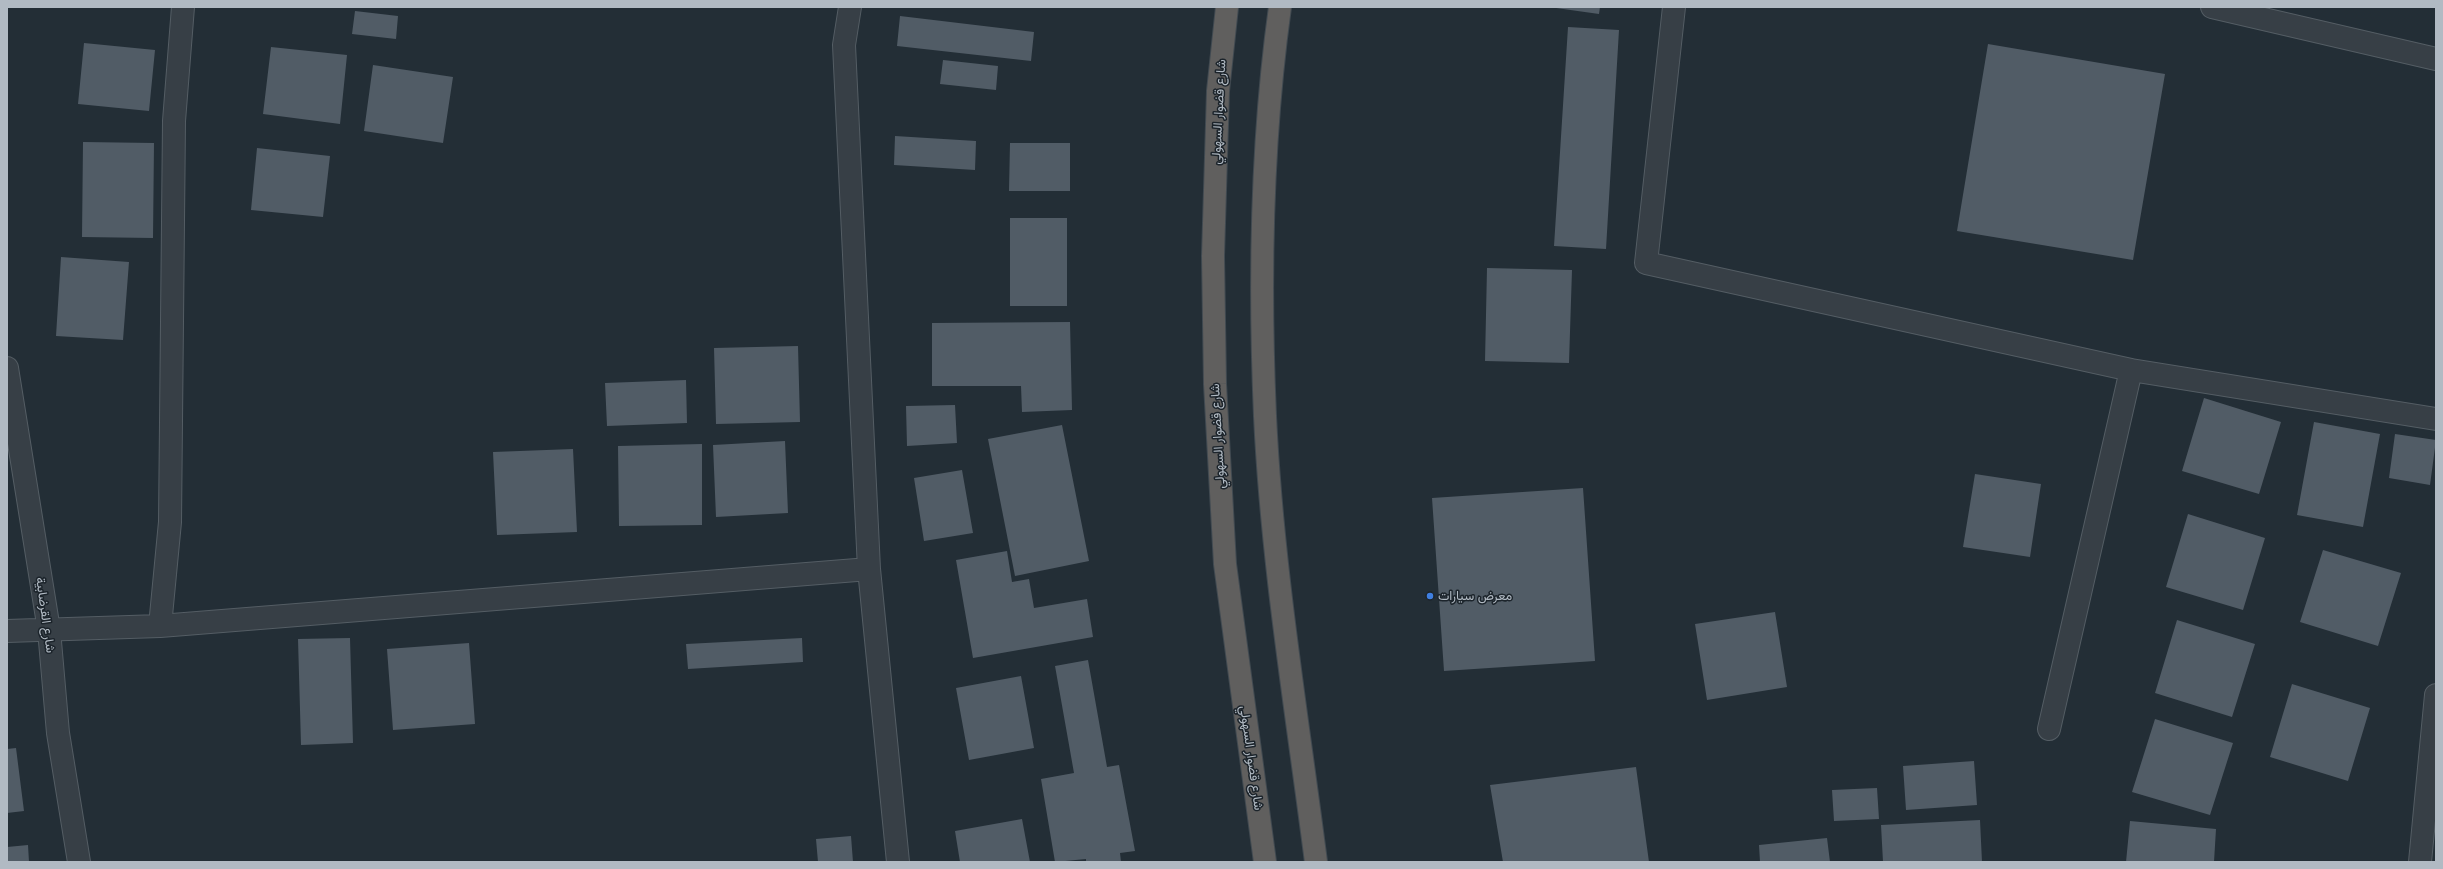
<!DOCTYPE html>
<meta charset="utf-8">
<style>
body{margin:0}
#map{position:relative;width:2443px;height:869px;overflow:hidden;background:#232e36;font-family:"Open Sans",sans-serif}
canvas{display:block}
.frame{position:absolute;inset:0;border:8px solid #b1bac3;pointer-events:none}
</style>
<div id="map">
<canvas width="2443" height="869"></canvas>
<div class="frame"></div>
</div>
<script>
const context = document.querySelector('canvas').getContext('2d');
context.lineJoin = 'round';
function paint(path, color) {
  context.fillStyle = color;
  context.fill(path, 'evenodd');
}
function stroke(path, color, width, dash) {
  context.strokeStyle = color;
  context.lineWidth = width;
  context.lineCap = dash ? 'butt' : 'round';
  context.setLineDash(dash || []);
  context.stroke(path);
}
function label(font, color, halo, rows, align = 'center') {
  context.font = font + ' "Open Sans",Vazirmatn,sans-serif';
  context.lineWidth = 3;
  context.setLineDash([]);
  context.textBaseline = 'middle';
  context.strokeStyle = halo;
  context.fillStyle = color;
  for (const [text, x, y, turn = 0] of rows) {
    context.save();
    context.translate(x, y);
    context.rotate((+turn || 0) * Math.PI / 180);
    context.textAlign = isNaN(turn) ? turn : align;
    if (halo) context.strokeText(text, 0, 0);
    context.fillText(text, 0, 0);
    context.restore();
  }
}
paint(new Path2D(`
 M1549,7H1600L1599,14Z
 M355,11L398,16L396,39L352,34Z
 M900,16L1034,32L1031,61L897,46Z
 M1568,27L1619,30L1606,249L1554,246Z
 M84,43L155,50L149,111L78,104Z
 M1988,44L2165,74L2133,260L1957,231Z
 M271,47L347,55L340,124L263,114Z
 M943,60L998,66L996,90L940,84Z
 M373,65L453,77L443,143L364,131Z
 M895,136L976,141L975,170L894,165Z
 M83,142L154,143L153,238L82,237Z
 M1010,143H1070V191H1009Z
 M257,148L330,156L323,217L251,210Z
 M1010,218H1067V306H1010Z
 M61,257L129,262L123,340L56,336Z
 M1487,268L1572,270L1569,363L1485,361Z
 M1070,322L1072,410L1022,412L1021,386H932V323Z
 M798,346L800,422L716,424L714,348Z
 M686,380L687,423L607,426L605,383Z
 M2204,398L2281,422L2259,494L2182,471Z
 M955,405L957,443L907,446L906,406Z
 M2314,422L2380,434L2363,527L2297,515Z
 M1062,425L1089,561L1015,576L988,439Z
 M2395,434L2436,440L2430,485L2389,478Z
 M785,441L788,513L716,517L713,445Z
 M702,444V525L619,526L618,446Z
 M573,449L577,532L497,535L493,452Z
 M962,470L973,533L924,541L914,478Z
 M1975,474L2041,484L2030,557L1963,547Z
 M1583,488L1595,661L1444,671L1432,498Z
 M2188,514L2265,538L2243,610L2166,587Z
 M2323,550L2401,573L2378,646L2300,622Z
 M1007,551L1012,582L1029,579L1034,608L1087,599L1093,637L973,658L956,560Z
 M1775,612L1787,687L1707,700L1695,624Z
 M2177,620L2255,644L2232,717L2155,693Z
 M350,638L353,743L301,745L298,639Z
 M802,638L803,662L688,669L686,644Z
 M469,643L475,724L393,730L387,649Z
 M1088,660L1107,767L1119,765L1135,851L1120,853L1121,862H1086V859L1055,862L1041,779L1074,773L1055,666Z
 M1021,676L1034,748L969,760L956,688Z
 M2292,684L2370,708L2348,781L2270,757Z
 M2155,719L2233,743L2210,815L2132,792Z
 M16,748L24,811L7,813V749Z
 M1974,761L1977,805L1906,810L1903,766Z
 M1636,767L1649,862H1503L1490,785Z
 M1877,788L1879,819L1834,821L1832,790Z
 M1022,819L1030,862H960L955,831Z
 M1980,820L1982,862H1883L1881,825Z
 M2130,821L2216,829L2214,862H2126Z
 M851,836L853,862H818L816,839Z
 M1827,838L1830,862H1760L1759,845Z
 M28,845L29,862H7V847Z`), '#515c66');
const minor = new Path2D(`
 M850,7L844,45L869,569L898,862
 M1674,7L1646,263L2131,370L2436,419
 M2212,7L2436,59
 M7,368L49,630L58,733L79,862
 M160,626L170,522L174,121L183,7
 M7,631L160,626L869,569
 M2049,729L2131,370
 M2420,862L2436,695`);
const trunk = new Path2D(`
 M1227,7L1218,91L1213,256L1215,384L1225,564L1265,862
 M1280,7C1261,143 1259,279 1265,416C1272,565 1297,714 1316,862`);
stroke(minor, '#545d64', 24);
stroke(trunk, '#414a51', 24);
stroke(minor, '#373f46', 22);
stroke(trunk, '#605f5e', 22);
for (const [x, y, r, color] of [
 [1430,596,4,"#3f7fe0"]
]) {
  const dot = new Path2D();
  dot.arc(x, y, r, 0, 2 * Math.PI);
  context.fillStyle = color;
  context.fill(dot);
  stroke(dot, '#1c242b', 1.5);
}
label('13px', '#b1bac3', '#1c242b', [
 ["شارع قضوار السهولي",1219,112,-87],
 ["شارع قضوار السهولي",1218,436,-93],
 ["شارع القرضابية",45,615,82],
 ["شارع قضوار السهولي",1251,758,82]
]);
label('13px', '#b1bac3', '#1c242b', [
 ["معرض سيارات",1438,596]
], 'left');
</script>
